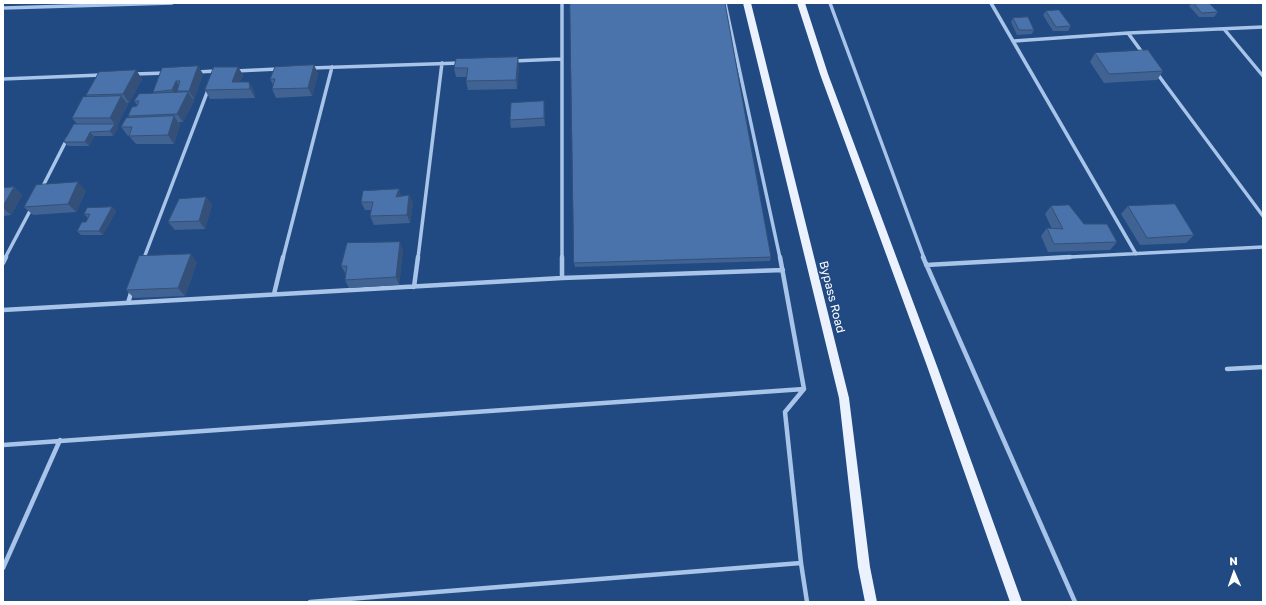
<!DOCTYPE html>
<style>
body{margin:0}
#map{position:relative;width:1266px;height:605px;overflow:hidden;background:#214a83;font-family:"Golos Text",sans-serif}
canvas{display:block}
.frame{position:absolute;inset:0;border:4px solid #fff;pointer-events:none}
.north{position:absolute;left:1214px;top:553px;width:40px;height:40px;-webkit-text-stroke:3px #214a83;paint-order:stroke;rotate:358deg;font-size:11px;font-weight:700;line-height:16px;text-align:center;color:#fff}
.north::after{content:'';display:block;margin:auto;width:14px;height:18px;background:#fff;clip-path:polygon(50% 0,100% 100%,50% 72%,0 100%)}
</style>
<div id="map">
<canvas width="1266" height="605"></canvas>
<div class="frame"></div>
<div class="north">N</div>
</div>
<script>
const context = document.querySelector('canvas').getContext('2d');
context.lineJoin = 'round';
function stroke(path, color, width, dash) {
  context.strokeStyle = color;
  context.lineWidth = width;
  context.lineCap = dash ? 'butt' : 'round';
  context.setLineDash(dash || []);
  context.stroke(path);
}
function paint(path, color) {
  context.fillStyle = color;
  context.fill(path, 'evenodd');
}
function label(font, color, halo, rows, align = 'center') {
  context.font = font + ' "Golos Text",sans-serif';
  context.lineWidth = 3;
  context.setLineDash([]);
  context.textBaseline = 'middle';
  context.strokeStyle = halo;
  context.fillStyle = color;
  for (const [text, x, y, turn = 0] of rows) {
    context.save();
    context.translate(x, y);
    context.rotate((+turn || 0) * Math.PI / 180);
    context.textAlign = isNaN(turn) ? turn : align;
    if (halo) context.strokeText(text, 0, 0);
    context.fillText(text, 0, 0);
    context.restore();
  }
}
stroke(new Path2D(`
 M562,3V258
 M725,3L780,258
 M830,3L924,258
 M991,3L1136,254
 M3,8L172,3
 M1224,29L1263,76
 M1128,33L1144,55
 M1014,41L1128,33L1263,27
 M513,61L561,59
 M311,68L460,63
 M235,71L278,69
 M197,72L216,71
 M1156,72L1263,216
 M135,74L165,73
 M3,79L101,75
 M42,188L67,139
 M5,258L31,209
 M144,258L208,90
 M283,258L332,67
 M418,258L442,63
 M1051,258L1263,247`), '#a8c4e8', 3.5);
stroke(new Path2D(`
 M562,257V278
 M780,257L804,389L785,412L801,563L807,602
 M923,257L1075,602
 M144,259L145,257
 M3,263L6,257
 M926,265L1070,257
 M414,287L418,257
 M274,294L283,257
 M128,303L132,290
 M3,310L562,278L783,270
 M1227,369L1263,367
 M3,445L804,389
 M3,568L60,440
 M310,602L801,563`), '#a8c4e8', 4.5);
paint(new Path2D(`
 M743,3H751L849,398L870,567L877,602H865L858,567L839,398Z
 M797,3H805L828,74L937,366L1022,602H1010L927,366L820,74Z`), '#ebf2fe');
paint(new Path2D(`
 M998,3H1014V4H998Z
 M1191,3H1194L1218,12L1214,17H1199L1189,6Z
 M1046,11L1071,26L1068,31H1053L1043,15Z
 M1013,18L1034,30L1032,34L1017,35L1011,22Z
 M1095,53L1163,71L1157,80L1104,83L1090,62Z
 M314,65L318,74L312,96L276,98L272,89L273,85L270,79Z
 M198,66L203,74L194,99H193L194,101L183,122H179L180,125L174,144H136L129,136H128L121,127L130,118L128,116L137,105L134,101L154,93L153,92Z
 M519,66L517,89L468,90L466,81L467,77H456L454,68Z
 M238,67L243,75L240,82H249L254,91L255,98L210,99L205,90Z
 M136,70L142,79L129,103H126L128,104L117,126L118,128L113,136H94L89,146H68L64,142L77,124L72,118L87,97L86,95Z
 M545,109V126L511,128L510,120Z
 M14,187L22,195L11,215L3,216V188Z
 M399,189L401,196L409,195L413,203L410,223L374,225L370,216L372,210H365L361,202Z
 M86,191L76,212L33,215L24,207Z
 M206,197L212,205L205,229L175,230L168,222Z
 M1051,206L1117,242L1110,250L1048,252L1041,236L1047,228L1052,229L1045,214Z
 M1128,206L1194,235L1186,243L1140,245L1121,214Z
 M112,207L116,211L103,235H81L77,231L86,222L88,218L84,214Z
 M403,250L399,285L349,288L345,280L346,274L341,266Z
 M771,257L770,261L575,267L574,263Z
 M197,262L185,296L134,298L126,290Z`), '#406393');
paint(new Path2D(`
 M518,57L519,66L517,89L516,80Z
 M314,65L318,74L312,96L308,88Z
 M198,66L203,74L194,99L189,91Z
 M238,67L243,75L237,90L232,82Z
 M136,70L142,79L129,103L123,94Z
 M176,81L181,89L177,91L179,95L178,99L172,90Z
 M249,82L254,91L255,98L250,89Z
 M188,92L194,101L183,122L177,114Z
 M121,96L128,104L117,126L118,128L113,136L110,131L115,124L110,118Z
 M544,101L545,109V126L544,118Z
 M174,116L180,125L174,144L168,135Z
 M90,132L94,136L89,146L85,142Z
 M78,182L86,191L76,212L68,204Z
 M14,187L22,195L11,215L3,208V206Z
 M399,189L402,198L396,197Z
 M409,195L413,203L410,223L407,215Z
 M206,197L212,205L205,229L199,221Z
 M112,207L116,211L103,235L99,231Z
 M400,242L403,250L399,285L396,277Z
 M191,254L197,262L185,296L178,288Z`), '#345078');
const building = new Path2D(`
 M570,3H725L771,257L574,263Z
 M1194,3H1209L1218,12L1202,13Z
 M1059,10L1071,26L1056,27L1046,11Z
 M1028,17L1034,30H1019L1013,18Z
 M1148,50L1163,71L1109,74L1095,53Z
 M518,57L516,80L466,81L468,68H454L456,59Z
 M314,65L308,88L272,89L275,79H270L275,67Z
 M198,66L189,91H177L180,81H176L172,90L153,92L162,68Z
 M214,67H238L232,82H249L250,89L205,90Z
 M136,70L123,94L86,95L99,72Z
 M188,92L177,114L128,116L132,107L137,106L139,101H134L139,94Z
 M121,96L110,118H72L83,97Z
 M544,101V118L510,120L511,103Z
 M174,116L168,135L129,136L132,127H121L126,118Z
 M74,124H115L110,131L90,132L85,142H64Z
 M78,182L68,204L24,207L36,185Z
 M14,187L3,206V188Z
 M399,189L396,197L409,195L407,215L370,216L373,202H361L363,191Z
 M206,197L199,221L168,222L179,199Z
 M1175,204L1194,235L1147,238L1128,206Z
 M1069,205L1084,224H1107L1117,242L1054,244L1047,228L1063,229L1051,206Z
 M112,207L99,231H77L82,222H86L90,214H84L87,208Z
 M400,242L396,277L345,280L347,266H341L347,243Z
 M191,254L178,288L126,290L139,256Z`);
paint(building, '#4a73ab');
stroke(building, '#345078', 1);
label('12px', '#fff', '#214a83', [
 ["Bypass Road",832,297,76]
]);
</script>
